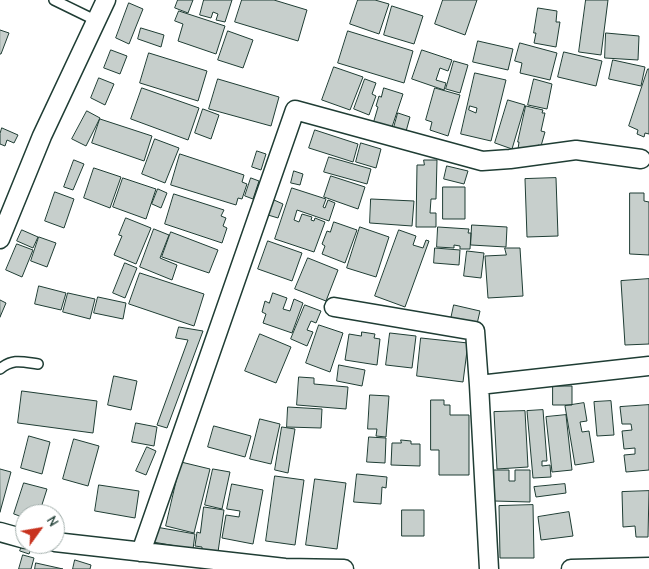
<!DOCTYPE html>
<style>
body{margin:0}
#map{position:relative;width:649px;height:569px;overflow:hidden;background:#fff;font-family:"Comic Neue",sans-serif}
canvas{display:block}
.north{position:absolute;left:15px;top:504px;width:50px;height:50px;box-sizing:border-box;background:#fff;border:1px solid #a5b1ae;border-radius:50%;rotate:58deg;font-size:14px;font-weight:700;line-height:20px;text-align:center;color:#1f3d34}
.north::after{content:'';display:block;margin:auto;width:18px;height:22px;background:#c8321e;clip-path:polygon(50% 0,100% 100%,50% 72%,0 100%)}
</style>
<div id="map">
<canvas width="649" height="569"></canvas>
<div class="north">N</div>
</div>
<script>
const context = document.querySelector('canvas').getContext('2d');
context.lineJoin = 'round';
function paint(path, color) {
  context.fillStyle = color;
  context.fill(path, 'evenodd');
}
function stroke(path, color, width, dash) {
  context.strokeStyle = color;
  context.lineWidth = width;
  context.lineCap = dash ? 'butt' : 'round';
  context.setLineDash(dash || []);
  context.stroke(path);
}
const building = new Path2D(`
 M178,0H193L188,13L175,8Z
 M204,0H232L225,22L216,20L218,14L213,12L211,18L200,15Z
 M242,0H274L307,10L298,41L235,22Z
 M358,0H375L389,4L379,34L350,24Z
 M443,0H477L465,35L435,24Z
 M586,0H608L601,55L579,52Z
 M129,3L143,9L129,44L116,38Z
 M392,6L423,16L414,44L384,35Z
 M538,8L557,11L556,22H560L556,47L534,43L536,33H534Z
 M179,11L225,26L216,54L178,41L183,24L175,21Z
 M141,28L164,35L161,47L138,39Z
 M0,30L9,33L1,54H0Z
 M228,31L253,40L243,68L218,60Z
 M348,31L413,51L404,83L338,63Z
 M606,33L639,36L638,60L605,58Z
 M478,41L513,49L508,70L473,62Z
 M520,43L557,53L550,80L520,73L522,63L515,61Z
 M111,50L127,56L120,74L104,68Z
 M422,50L452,60L448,71L440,68L436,80L446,83L444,90L412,79Z
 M564,52L602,61L596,86L558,77Z
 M149,53L207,71L198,101L140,83Z
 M613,60L645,67L641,86L609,79Z
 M454,61L468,65L460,93L446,89Z
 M334,67L363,77L350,110L322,100Z
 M648,69H649V134L645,133L644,137L637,134L638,130L629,126Z
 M475,73L506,80L491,141L461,134ZM470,106L477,108L476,113L469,110Z
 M99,78L114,84L105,105L91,98Z
 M218,79L279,97L271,126L209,109Z
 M365,79L376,83L372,94L376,96L369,115L354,109Z
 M534,79L552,84L547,109L528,105Z
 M142,88L199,108L188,140L131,119Z
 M384,88L403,94L391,130L373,124L378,107L376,106L379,96L381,97Z
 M435,88L460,95L448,136L430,130L432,122L426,120Z
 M508,100L525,105L512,149L495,143Z
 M526,106L543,110L542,113H545L541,131L545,132L541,146L538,145L536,153L518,149L519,142H518Z
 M203,109L219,115L211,139L195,133Z
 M87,111L100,118L86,146L72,139Z
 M398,113L410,117L405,135L393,131Z
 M100,119L152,136L144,161L92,143Z
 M2,128L18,135L14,143L7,140L5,146L0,144V134Z
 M315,130L358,144L353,162L309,148Z
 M155,139L179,148L165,183L142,174Z
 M361,143L381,149L376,168L356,162Z
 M257,151L266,154L261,170L252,167Z
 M180,154L244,175L242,182L247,184L242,199L238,198L236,205L171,185Z
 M329,157L371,169L367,184L324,172Z
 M74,160L84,164L73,190L64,187Z
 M424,160H437L436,199H431L430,213H436V227H416L417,165H424Z
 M447,166L468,171L464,184L444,179Z
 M94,168L121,177L110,208L84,198Z
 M294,171L303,174L300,185L291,183Z
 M331,176L365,187L358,209L324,197Z
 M123,178L156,189L146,219L113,207Z
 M251,178L259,181L253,199L245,196Z
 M556,178L558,236L527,237L525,179Z
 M443,187H465V219H443Z
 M292,188L326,199L323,207L325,208L328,200L335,203L329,221L297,210L294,220L299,222L302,214L312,217L311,220L314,221L315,218L325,222L314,252L275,239Z
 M158,189L167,193L161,208L152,204Z
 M55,192L74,199L64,228L45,221Z
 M630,193H644V201L649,202V255L630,254Z
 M174,194L224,210L221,216L226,218L223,226L227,228L222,243L165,224Z
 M371,199L414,201L412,226L370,223Z
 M274,200L283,204L278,218L268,215Z
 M126,218L151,228L136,264L114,255L122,236L119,235Z
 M334,222L357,230L345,263L322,254L325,246L322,244L327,231L330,232Z
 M472,225L507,227L506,247L471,245Z
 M360,227L389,237L376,277L347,268Z
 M438,227L469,229L468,233H471L470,249H460V246L454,245V248L437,247Z
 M154,229L169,235L160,258L177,265L172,280L140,267Z
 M22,230L38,237L33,248L17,241Z
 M399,230L416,236L413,245L423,248L426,240L429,241L405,307L375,296Z
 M171,232L218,250L209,273L162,257Z
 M39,237L56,243L47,267L31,261Z
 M268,241L302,253L292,281L258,269Z
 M17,244L33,250L22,277L6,270Z
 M435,248L460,250L459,265L434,263Z
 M505,248H520L523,296L488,298L485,256L506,255Z
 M467,251L484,253L481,278L464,276Z
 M308,258L338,270L326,301L295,289Z
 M125,263L137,268L125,298L113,293Z
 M140,273L204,294L194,326L129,304Z
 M649,279V344L625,345L621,281Z
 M39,286L66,293L61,310L35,304Z
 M68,293L95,299L90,319L63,312Z
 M273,293L287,298L283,309L290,311L294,299L303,303L292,333L263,323L266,314L262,312L265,301L269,303Z
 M98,297L126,303L123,319L94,313Z
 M0,300L6,303L0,317Z
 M305,305L321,311L316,323L311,321L307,330L313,332L307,346L291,339Z
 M454,305L480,311L477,324L451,319Z
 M319,325L343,333L330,372L306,363Z
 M179,327L203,331L167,428L157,425L188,340L176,338Z
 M362,332L375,334L374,338L380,339L377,365L345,360L349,334L361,336Z
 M390,333L416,336L412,368L386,365Z
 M260,334L291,347L276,383L245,371Z
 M421,338L468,343L463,382L417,376Z
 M339,365L365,370L362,386L337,381Z
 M114,376L137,381L131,410L108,405Z
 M299,377L314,378V384L348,387L346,409L297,405Z
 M553,386H572V405H553Z
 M22,391L97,401L93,433L18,423Z
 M370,395L389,396L386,437L376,436L377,429H368Z
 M431,400H444V405H450V415H469V475H439V450H431Z
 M611,401L614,435L597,436L594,402Z
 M584,403L587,421L580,422L582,432L589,431L594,462L575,465L565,406Z
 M649,405V470L626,472L624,455L635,454V448L624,449L622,431L632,430L631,424H622L620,407Z
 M288,407L322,409L321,428L287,427Z
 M543,410L547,461H542V466L550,465L551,477L533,478L527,411Z
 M525,411L528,467L497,469L494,412Z
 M566,415L572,470L552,472L546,417Z
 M260,419L280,424L271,464L250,459Z
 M136,423L157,427L154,446L132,442Z
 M214,426L251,436L245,457L208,447Z
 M282,427L295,429L288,473L275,470Z
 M29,436L50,442L42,474L21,468Z
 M369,437L386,438L385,463L367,462Z
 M74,439L99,446L88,486L63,479Z
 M401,440L411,441V444H420V466L391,465L392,443H401Z
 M147,447L156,451L146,475L136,471Z
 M181,462L210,469L194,533L166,526Z
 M0,469L11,472L0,512Z
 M213,469L230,472L222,509L205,505Z
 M494,470H509V481H515V470H530V502L494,501Z
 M357,474L387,477L386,488L382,487L381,504L354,502Z
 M275,476L304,480L295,545L266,541Z
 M315,479L346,483L337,549L306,545Z
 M24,483L47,489L39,514H25V518L14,514Z
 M232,484L263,490L253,544L222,538L226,515L239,517L240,511L227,509Z
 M565,484L566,493L536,497L534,487Z
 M99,485L139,491L135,518L95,511Z
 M649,491L648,537H636L635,526L623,527L622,492Z
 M533,505L534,558H500L499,506Z
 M204,507L224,510L218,552L202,550V547L195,546L197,532L200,533Z
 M402,510H424V536H402Z
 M569,512L573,536L541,540L538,517Z
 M156,527L195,534L193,549L153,542Z
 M23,543L32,546L29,554L20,551Z
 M23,555L34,558L31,569H19Z
 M75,560L91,565L90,569H73Z
 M36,563L63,569H35Z`);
paint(building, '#c7cfcc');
stroke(building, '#1f3d34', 1);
const lane = new Path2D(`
 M54,0L97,21
 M0,369C13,358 23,362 38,364`);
const street = new Path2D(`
 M0,239L42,136L106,0
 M334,307L475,331L479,385L489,569
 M479,385L649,366
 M0,532L25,539
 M55,542L285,568L344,569
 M141,552L295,110L482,161L510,159L576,150L641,159
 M571,569L649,567`);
stroke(lane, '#1f3d34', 12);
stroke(street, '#1f3d34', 21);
stroke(lane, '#fff', 9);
stroke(street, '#fff', 18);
</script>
